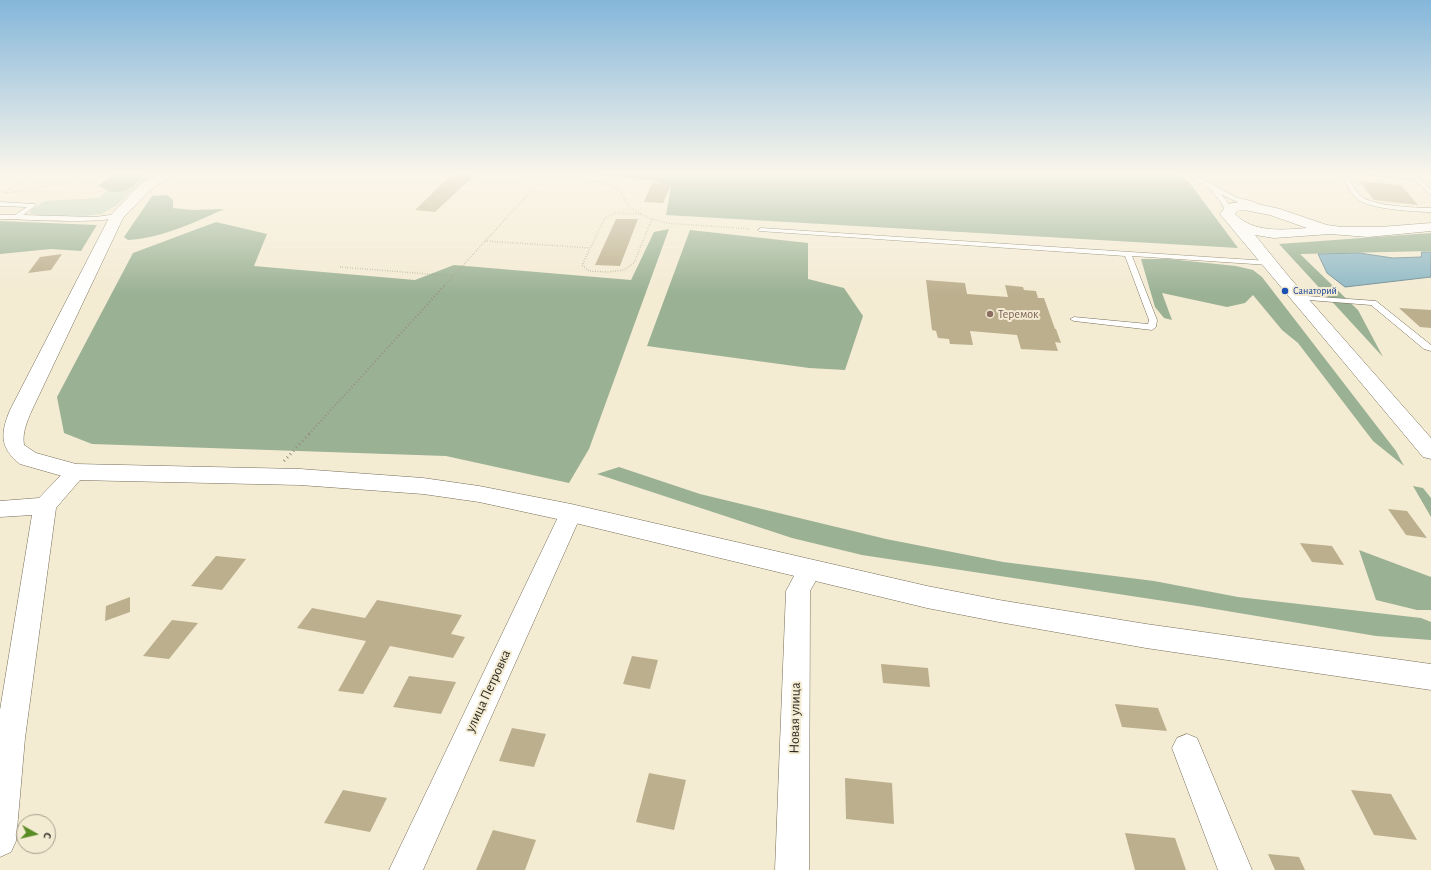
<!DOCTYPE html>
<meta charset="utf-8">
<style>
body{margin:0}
#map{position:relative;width:1431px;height:870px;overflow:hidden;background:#f4ebd3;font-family:"Alegreya Sans",sans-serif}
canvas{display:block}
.north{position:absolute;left:16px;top:814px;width:40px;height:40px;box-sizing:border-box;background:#f4ebd3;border:1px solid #a49d8b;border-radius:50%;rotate:98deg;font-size:11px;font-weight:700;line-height:16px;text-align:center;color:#2c2920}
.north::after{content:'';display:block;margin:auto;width:14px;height:18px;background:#598c24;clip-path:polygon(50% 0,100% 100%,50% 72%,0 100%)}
</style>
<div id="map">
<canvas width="1431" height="870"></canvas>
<div class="north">С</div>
</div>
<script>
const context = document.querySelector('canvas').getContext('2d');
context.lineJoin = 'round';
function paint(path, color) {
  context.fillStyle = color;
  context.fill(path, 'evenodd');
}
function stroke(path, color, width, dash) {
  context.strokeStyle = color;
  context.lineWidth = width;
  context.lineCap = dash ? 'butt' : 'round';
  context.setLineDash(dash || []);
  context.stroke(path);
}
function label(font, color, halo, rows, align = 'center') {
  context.font = font + ' "Alegreya Sans",sans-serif';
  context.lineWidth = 4;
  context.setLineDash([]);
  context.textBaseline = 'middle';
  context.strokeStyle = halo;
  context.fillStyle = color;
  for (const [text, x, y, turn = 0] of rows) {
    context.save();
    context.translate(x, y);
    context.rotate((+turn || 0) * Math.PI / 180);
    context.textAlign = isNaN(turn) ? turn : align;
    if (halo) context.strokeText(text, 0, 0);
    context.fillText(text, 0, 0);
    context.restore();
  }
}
paint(new Path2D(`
 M143,176L147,179L130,192L116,206L101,214L84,216L37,215L30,213L31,210L45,201L99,198L108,190C122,194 134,186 143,176Z`), '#c4d6bf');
paint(new Path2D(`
 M116,172H145C141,181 127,192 117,192C111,193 104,188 98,186Z
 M552,172H1175L1189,182L1238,248L666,215L671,187L652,180Z
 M167,195L173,200V208L193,210L224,209C193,223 162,238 128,240L124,237L152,196Z
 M0,221L97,225L81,251L51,249L0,254Z
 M216,222L267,234L254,266L415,280L454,265L631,280L654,232L669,229L589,449L569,483L446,456L92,444L64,433L57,397L133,253Z
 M690,230L808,243V279L844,288L863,316L845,370L809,368L647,346Z
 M1431,233V251L1300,254L1358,310L1383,357L1279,244Z
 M1141,259H1169L1236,266L1253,270L1262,277L1396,451L1404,466L1373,441L1298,343L1282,330L1253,295L1245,303L1227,307L1162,293L1172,320L1164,318L1155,307Z
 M619,467L700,494L886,539L1003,562L1154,581L1238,597L1421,618L1431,622V640L1376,636L1197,606L862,555L792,538L597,474Z
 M1413,486L1423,488L1431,498V517Z
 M1359,550L1431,577V610H1417L1376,600Z`), '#9ab194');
const water = new Path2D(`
 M1422,252H1431V277L1345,287L1327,273L1318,254L1359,253L1393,258L1421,257Z`);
paint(water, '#8fb9c5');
stroke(water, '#718e94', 1);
paint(new Path2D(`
 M457,172H478L435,212L415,210L447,179Z
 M1359,181L1401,185L1418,205L1374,200Z
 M652,183L671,184L663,203L644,202Z
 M616,219H638L620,266L595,265Z
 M62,254L51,270L28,273L40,257Z
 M926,280L965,283L967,294L1008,297L1005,285L1023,287L1024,290L1036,291L1038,298H1044L1055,329H1056L1061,343L1055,342L1058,351L1021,349L1017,335L970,331L973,345L950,344L949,339L938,338L936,331L932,330Z
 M1399,308L1431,310V328L1420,327Z
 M1388,509L1407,511L1427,538L1406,535Z
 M1300,543L1332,546L1344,565L1312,562Z
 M216,556L246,559L222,590L191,586Z
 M130,597V612L105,621L106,606Z
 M377,600L462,615L451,634L465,637L453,658L390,646L363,694L338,691L366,641L297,628L312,608L365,618Z
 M172,620L198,623L169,659L143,656Z
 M632,656L658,660L650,689L623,684Z
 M881,664L928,668L930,687L883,683Z
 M409,676L456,682L441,714L393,707Z
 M1115,704L1158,708L1167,731L1122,727Z
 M512,728L546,734L534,767L499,761Z
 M649,773L686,780L674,830L636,822Z
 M845,778L892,783L894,824L846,819Z
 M343,790L387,798L370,832L324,823Z
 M1351,790L1391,794L1417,840L1374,835Z
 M493,830L536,840L525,870H476Z
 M1125,833L1175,838L1186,870H1135Z
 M1268,854L1299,857L1305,870H1275Z`), '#bcaf8e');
const lane = new Path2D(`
 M1183,172C1195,172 1223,191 1236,197C1243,200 1253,200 1259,205C1252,210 1228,198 1221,194L1227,201L1231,211L1226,212L1221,202L1212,192L1213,191Z
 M1340,172H1346C1351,180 1354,190 1361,196C1371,206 1417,208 1431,208V212C1416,212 1368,209 1357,199C1349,192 1345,181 1340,172Z
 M1353,172H1379L1408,175L1406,172H1413L1431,190V195L1413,179L1356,174Z
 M0,202L35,204V206L23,215L95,217L117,214L120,216C108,225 20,219 0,219V215H15L27,207L0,206Z
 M761,228L1269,261L1273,263L1269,265L1132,256L1157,320L1156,327L1152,330L1074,321L1070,319L1074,317L1148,324L1149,320L1125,256L759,231L758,230Z
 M1293,295L1376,301L1431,345V351L1424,349L1371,305L1296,299L1292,297Z`);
const street = new Path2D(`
 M76,465L83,467L87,472L56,508L25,738L16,841L11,852L0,857V710L32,515L0,517V501L39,498L69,467Z
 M571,505L579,507L582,513L423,870H389L560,513L563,507Z
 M810,561L819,563L822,570L810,591L809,870H775L786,591L801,563Z
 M1187,734L1197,738L1252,870H1218L1172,748L1177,738Z`);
const secondary = new Path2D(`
 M160,172H176L150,190L123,218L32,410C27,422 22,432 24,445L36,453L76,464L300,469L423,478L479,486L571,504L927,586L999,600L1146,624L1431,664V690L1146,648L999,622L927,608L571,522L479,502L423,494L300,485L76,480L20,464C0,448 0,434 10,410L110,216L140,184Z
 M1244,201L1280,209L1327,225L1342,227H1380L1431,223V231L1368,237L1330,234L1274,238L1255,235L1290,278L1431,438V459L1423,457L1220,214L1228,204ZM1244,210L1270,215L1307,228C1283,230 1253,233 1235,214L1237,211Z`);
stroke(lane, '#756d58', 1);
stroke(street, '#756d58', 1);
stroke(secondary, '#756d58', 1);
stroke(new Path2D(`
 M39,172L30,175L4,193C27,191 70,184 88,172
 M594,172L595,182
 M34,175L79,177
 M509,175C530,177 601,178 615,187C625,193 623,201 629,206C638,215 653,219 665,223L751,229
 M0,178L29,175
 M641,214L615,213L605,218L582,265L589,271L608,272L624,270L634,263L652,219
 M485,241L590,248
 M340,267L453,276
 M444,286L543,178`), '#96907f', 1.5, [0.5, 2]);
stroke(new Path2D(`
 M309,434L445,285`), '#96907f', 2, [1, 2.5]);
stroke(new Path2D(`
 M284,461L310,433`), '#96907f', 3, [1, 3.5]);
paint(lane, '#fff');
paint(street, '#fff');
paint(secondary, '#fff');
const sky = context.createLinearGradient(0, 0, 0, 294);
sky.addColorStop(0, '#84b6da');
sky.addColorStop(0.59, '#faf6eb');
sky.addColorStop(1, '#faf6eb00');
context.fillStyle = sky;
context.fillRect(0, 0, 1431, 294);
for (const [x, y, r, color] of [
 [1285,291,4,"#1a4fb4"],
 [990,314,4,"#8d6e63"]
]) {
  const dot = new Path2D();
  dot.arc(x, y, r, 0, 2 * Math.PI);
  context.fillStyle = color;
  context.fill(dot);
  stroke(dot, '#f4ebd3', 1.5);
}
label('10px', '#164399', '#f4ebd3', [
 ["Санаторий",1293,291]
], 'left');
label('12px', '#785e54', '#f4ebd3', [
 ["Теремок",998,314]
], 'left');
label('14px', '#2c2920', '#f4ebd3', [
 ["улица Петровка",488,691,-65],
 ["Новая улица",795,718,-89]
]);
</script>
